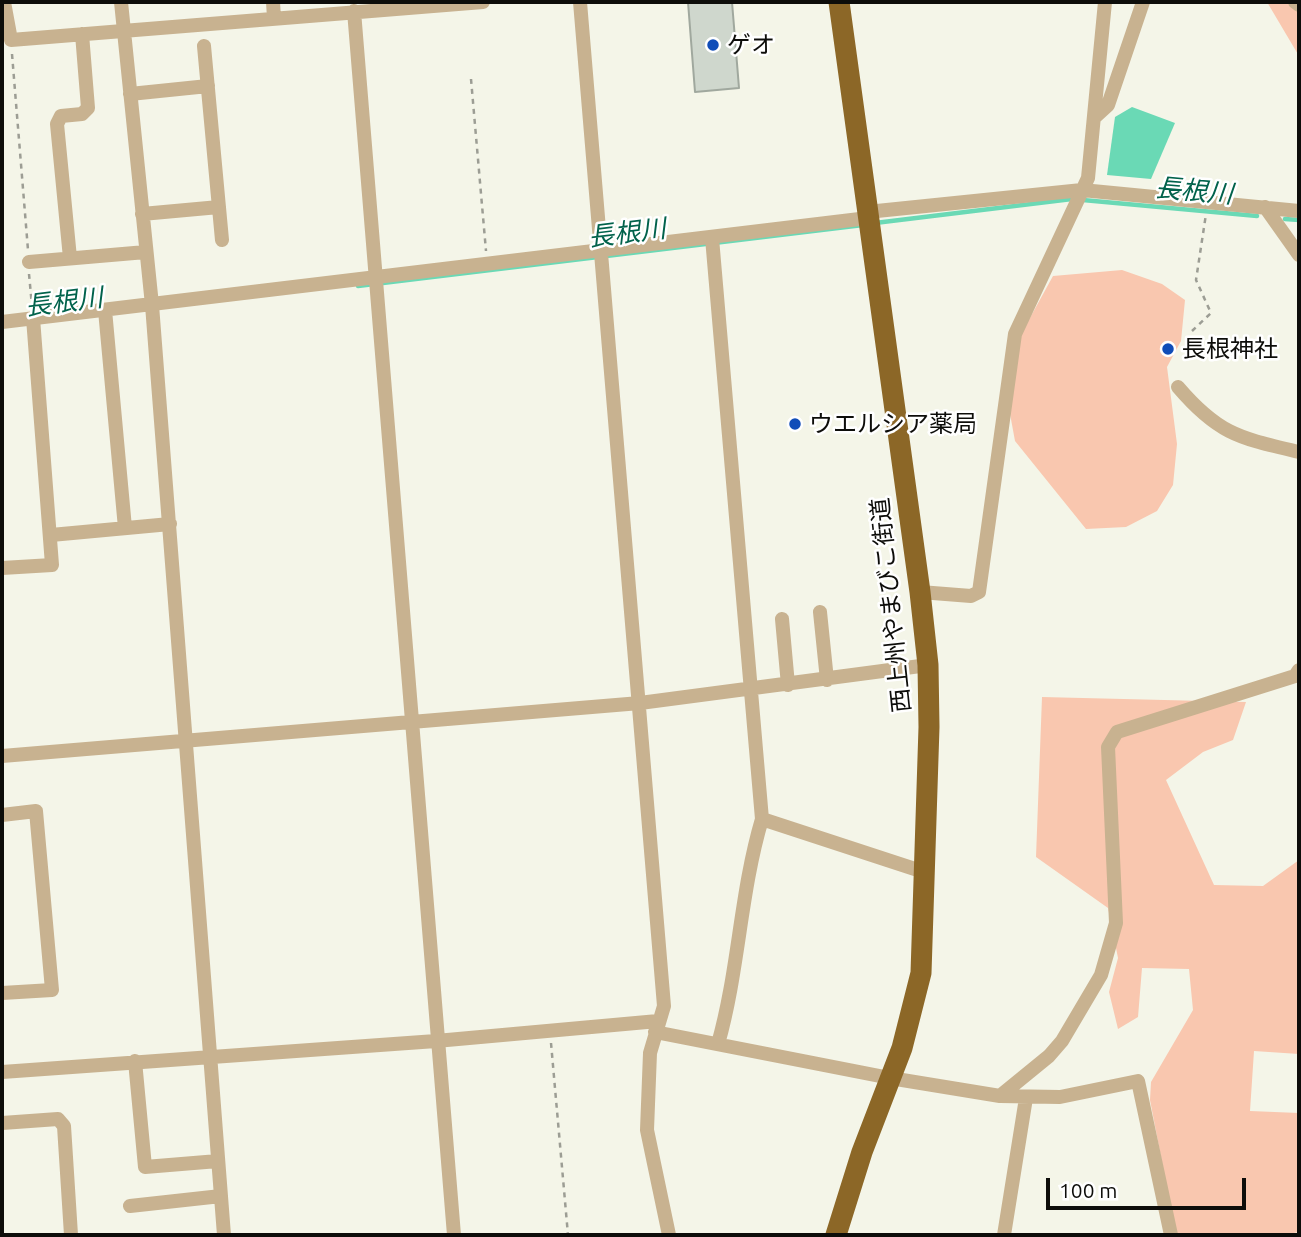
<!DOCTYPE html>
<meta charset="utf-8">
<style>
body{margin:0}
#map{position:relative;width:1301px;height:1237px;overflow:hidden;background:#f4f5e8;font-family:Ubuntu,sans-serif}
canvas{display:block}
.frame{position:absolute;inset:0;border:4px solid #0d0d0a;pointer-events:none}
.scale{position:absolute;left:1046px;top:1178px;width:200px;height:32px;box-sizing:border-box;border:4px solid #0d0d0a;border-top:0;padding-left:9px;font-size:21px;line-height:24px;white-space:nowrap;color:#0d0d0a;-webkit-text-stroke:5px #fff;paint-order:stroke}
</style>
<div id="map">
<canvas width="1301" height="1237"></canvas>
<div class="frame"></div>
<div class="scale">100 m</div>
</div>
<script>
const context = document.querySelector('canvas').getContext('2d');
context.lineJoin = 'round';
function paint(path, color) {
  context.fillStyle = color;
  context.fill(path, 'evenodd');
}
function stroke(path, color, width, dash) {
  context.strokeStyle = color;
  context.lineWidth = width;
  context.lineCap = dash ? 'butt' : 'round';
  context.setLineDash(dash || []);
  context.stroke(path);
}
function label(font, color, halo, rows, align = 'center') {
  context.font = font + ' Ubuntu,"Noto Sans JP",sans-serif';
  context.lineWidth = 5;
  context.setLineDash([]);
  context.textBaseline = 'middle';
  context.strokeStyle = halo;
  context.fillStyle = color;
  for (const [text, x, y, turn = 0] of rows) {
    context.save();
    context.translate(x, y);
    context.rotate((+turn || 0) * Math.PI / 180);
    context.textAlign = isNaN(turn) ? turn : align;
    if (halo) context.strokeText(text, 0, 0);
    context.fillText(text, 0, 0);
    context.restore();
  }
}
paint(new Path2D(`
 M1267,2H1299V56Z
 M1122,270L1162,284L1185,300L1181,341L1167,367L1177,444L1173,485L1157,511L1126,527L1086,529L1015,441L1008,403L1015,345L1053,276Z
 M1042,697L1246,702L1233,740L1203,752L1166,780L1214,885L1263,886L1299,860V1054L1254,1051L1250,1111L1299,1113V1232L1283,1235H1176L1150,1100L1151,1082L1193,1010L1189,969L1142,968L1138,1017L1118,1029L1109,992L1118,958L1108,908L1036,857Z`), '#f9c7af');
paint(new Path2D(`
 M1132,107L1175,123L1151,179L1107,175L1115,117Z`), '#6ad9b5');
stroke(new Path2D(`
 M1285,219L1299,220
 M875,223L1072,199L1257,216
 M358,286L863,225`), '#6ad9b5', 4.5);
const building = new Path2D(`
 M688,2H732L739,88L695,92Z`);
paint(building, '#cfd7cd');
stroke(building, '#a0a89e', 2);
stroke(new Path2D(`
 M12,54L28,250
 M471,79L486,251
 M29,274L32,306
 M1192,331L1211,313L1196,280L1206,214
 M551,1043L568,1235`), '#9c9d94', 2.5, [5, 5]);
stroke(new Path2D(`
 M4,2L11,40L483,2
 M121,2L152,305L224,1235
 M273,2L274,18
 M580,2L664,1006L650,1053L647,1130L669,1235
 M1295,2L1299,5
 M354,11L454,1235
 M204,46L222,240
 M130,94L208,86
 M1096,116L1108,105L1143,2
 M1265,207L1299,255
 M867,212L1082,190L1299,211
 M142,214L219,207
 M712,238L762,819C740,893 739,970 718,1044
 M70,258L57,124L61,116L82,114L88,108L82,34
 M29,262L146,252
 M105,310L125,528
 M2,322L868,218
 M1178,387C1219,435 1240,438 1299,452
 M51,535L170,524
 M2,568L52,565L33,318
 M920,592L971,596L979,592L1015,334L1088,178L1105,2
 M820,612L827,680
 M782,619L788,685
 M2,756L640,703L928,665
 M2,815L36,811L52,990L2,993
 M762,819L924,872
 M655,1032L890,1078L1000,1096L1060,1097L1138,1081L1171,1235
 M135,1061L145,1167L218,1161
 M2,1072L436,1041L658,1021
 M1000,1096L1049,1056L1062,1041L1101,975L1116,923L1108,747L1117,732L1295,676L1299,670
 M2,1123L58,1119L64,1126L71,1235
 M130,1206L221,1196
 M1004,1235L1026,1098`), '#c8b290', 14);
stroke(new Path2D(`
 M836,1235L862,1152L902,1048L921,973L929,727L928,665L920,592L839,2`), '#8c6727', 21);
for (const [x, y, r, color] of [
 [713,45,7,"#104db8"],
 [1168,349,7,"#104db8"],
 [795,424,7,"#104db8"]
]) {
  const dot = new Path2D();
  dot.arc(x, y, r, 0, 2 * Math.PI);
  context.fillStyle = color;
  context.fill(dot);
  stroke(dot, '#fff', 2.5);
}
label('24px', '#0d0d0a', '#fff', [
 ["ゲオ",727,45],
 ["長根神社",1182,349],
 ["ウエルシア薬局",809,424]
], 'left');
label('24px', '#0d0d0a', '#fff', [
 ["西上州やまびこ街道",891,605,-96]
]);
label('italic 26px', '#01624b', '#fff', [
 ["長根川",1194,191,5],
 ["長根川",627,233,-7],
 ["長根川",64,302,-7]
]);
</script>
